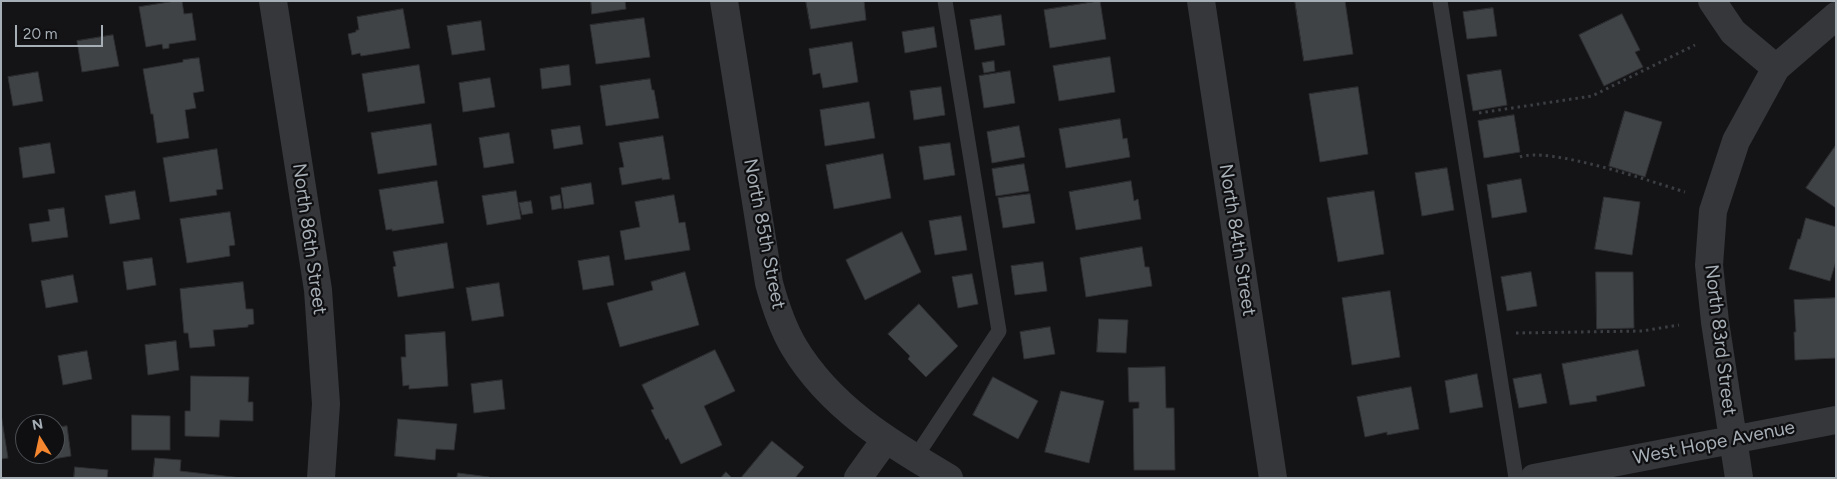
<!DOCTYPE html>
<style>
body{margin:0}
#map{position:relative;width:1837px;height:479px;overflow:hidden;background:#141416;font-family:Figtree,sans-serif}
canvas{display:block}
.frame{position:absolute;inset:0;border:2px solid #a6aeb6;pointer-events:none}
.north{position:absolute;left:15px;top:414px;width:50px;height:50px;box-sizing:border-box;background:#0f0f11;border:1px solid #4b4f53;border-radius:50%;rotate:350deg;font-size:14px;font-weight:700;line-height:20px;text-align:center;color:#a6aeb6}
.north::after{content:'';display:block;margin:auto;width:18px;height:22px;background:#f3862f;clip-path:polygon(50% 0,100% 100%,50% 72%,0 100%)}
.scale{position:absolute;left:15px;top:25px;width:88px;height:22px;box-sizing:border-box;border:2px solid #a6aeb6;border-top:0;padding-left:6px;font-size:15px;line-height:18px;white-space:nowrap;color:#a6aeb6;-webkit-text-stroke:4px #0f0f11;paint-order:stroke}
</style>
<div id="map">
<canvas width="1837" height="479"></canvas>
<div class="frame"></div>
<div class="north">N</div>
<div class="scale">20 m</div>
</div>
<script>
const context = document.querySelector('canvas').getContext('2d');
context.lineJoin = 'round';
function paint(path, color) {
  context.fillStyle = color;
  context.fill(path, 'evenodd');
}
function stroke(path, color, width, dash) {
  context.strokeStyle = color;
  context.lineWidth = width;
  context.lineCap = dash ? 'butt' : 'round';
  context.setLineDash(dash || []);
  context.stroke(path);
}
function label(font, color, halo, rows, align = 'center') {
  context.font = font + ' Figtree,sans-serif';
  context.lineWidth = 4.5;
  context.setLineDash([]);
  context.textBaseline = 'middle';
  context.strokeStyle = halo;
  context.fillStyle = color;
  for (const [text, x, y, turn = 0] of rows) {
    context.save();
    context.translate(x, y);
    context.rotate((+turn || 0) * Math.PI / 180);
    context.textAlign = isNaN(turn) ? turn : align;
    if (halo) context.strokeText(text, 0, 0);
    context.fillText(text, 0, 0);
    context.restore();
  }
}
const building = new Path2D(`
 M176,1H182L184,14L192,13L196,40L169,44V48L163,49L162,44L146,47L139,7Z
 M591,1H625L626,9L592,14Z
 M806,1H864L866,20L811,29Z
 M1100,1L1106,39L1050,48L1044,10Z
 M1295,1H1345L1353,54L1304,61Z
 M1493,8L1497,36L1467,39L1463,12Z
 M403,9L410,48L361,56L360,53L352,55L348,34L356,32V30H359L357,17Z
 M1622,14L1640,50L1635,52L1643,67L1604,86L1579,35Z
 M1001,15L1005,45L975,50L970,20Z
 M644,18L650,57L596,64L590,25Z
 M481,21L485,50L452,55L447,26Z
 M934,27L937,47L905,53L902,32Z
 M113,35L119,66L82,72L77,41Z
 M852,42L858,82L823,88L820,73L813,75L809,49Z
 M1110,57L1115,92L1059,101L1053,66Z
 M199,58L204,91L193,93L196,108L185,110L189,138L157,143L153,114H151L143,69L183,62V60Z
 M994,61L995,71L984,73L982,63Z
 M419,65L425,103L368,112L362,74Z
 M569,65L571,85L542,89L540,69Z
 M1501,70L1507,105L1473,111L1467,75Z
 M1010,71L1015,103L984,108L979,76Z
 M38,72L43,101L13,106L8,77Z
 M490,78L495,107L463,112L459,83Z
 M650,79L652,90H654L659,118L606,126L600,86Z
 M941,87L945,115L914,120L910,91Z
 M1358,87L1368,154L1320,162L1309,94Z
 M869,102L875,138L825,146L820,110Z
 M1625,111L1662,122L1645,177L1609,166Z
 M1514,115L1520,152L1484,158L1478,121Z
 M1120,119L1123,139L1127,138L1130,157L1066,168L1059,129Z
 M431,124L437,165L378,174L371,133Z
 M580,126L583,144L554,149L551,130Z
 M1019,126L1025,157L992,163L987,132Z
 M509,133L514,163L484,168L479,138Z
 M663,136L670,179L662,180V178L622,185L619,168L624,167L619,143Z
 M50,143L55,173L23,178L19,148Z
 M950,143L955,175L924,180L919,147Z
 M1836,145V208L1806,188Z
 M217,149L223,189L216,190L217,195L170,202L163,158Z
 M883,154L891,198L834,209L826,165Z
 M1024,164L1029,191L996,196L992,169Z
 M1447,168L1454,210L1422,216L1415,173Z
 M1521,179L1527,212L1492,218L1487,185Z
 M437,181L444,223L392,231V229L386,230L379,190Z
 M1131,181L1134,201L1138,199L1141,219L1076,230L1069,192Z
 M591,183L594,204L564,209L561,188Z
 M135,191L140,219L110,224L105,196Z
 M516,191L521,219L487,225L482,196Z
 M1374,191L1384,254L1338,262L1327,198Z
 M1030,194L1035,223L1003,228L998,198Z
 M560,195L562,208L552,210L550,197Z
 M674,195L679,223L685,222L690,250L625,260L620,231L640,227L635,202Z
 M1604,197L1640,202L1632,255L1595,249Z
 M531,201L533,213L522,215L519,203Z
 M64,208L68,237L32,242L29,224L50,221L48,210Z
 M230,212L235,245L229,246L230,256L187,263L180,219Z
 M961,216L967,250L935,255L929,221Z
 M1806,218L1836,227V261L1830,281L1789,269L1798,239H1800Z
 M902,232L921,272L865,300L846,260Z
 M447,243L454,288L398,297L393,267L396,266L393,252Z
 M1142,247L1145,267H1149L1152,286L1086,297L1080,258Z
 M609,256L614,285L583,290L578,261Z
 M152,258L156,285L127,290L123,262Z
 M1043,262L1047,291L1015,295L1011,266Z
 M685,272L699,325L620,347L607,303L653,290L651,282Z
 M1531,272L1537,306L1507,311L1501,277Z
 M1596,272H1633L1634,328L1597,329Z
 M972,274L978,304L958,308L952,277Z
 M73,275L78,302L46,308L41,281Z
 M243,282L246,309H253L254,324L248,325V327L213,330L215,346L190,348L188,333H184L180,289Z
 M499,283L504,316L472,321L466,288Z
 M1390,291L1400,357L1352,365L1342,298Z
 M1836,298V358L1795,360L1794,332H1796L1794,300Z
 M919,304L958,346L926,377L908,359L910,356L888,334Z
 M1099,319L1128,320L1126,353L1097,352Z
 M1050,327L1055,354L1024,359L1020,332Z
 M445,332L448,386L409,389V385L403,386L401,357H406L405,335Z
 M176,341L179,370L148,375L145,345Z
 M715,350L735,391L704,406L722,445L681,464L668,438L666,440L651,410L654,409L642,385Z
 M1638,350L1645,386L1596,396L1597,401L1570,405L1562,364Z
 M87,351L92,379L63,385L58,356Z
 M1165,367L1166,408H1174L1175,470H1134L1133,409L1139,408V402H1129L1128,368Z
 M1477,374L1483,407L1450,413L1445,381Z
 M1541,374L1547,403L1519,408L1513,379Z
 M191,376L249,377L248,402H253V421L220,420L219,437L185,436V411H190Z
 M993,377L1038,401L1018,439L973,415Z
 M502,380L505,409L474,413L471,384Z
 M1411,387L1419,429L1387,435V432L1365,437L1357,397Z
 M1061,391L1104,401L1089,463L1045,452Z
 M1,414L8,458L1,459Z
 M132,415L170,416V450H132Z
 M398,419L457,424L454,450L436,449L435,460L395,456Z
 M67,426L71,456L42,461L41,454H55V428Z
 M772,441L804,467L795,478H741Z
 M155,458L181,460L180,471L242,478H153Z
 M75,467L108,470L107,478H74Z
 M726,472L732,478H721Z
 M458,473L489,477V478H457Z`);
paint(building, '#404346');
stroke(building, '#2e2f32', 1);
stroke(new Path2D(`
 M1479,113L1592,96L1695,45
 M1520,157C1548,146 1653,182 1685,192
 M1516,333L1642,331L1679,325`), '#3b3e42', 3, [2.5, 4]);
stroke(new Path2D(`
 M1440,1L1516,478
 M915,458L999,331L945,1`), '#35373b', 15);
stroke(new Path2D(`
 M273,1L318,290L326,404L321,478
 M724,1L769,283C775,305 782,327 794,347C830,407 889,443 949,478
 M1712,1L1733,32L1776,68L1736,141L1713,211L1709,265L1715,322L1739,478
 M1776,68L1836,16
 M858,478L886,439
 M1534,478L1836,420`), '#35373b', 28);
stroke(new Path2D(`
 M1201,1L1273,478`), '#35373b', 28);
label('19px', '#a6aeb6', '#0f0f11', [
 ["North 85th Street",764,234,79],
 ["North 86th Street",309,239,82],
 ["North 84th Street",1237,240,81],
 ["North 83rd Street",1720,340,83],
 ["West Hope Avenue",1714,443,-11]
]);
</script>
